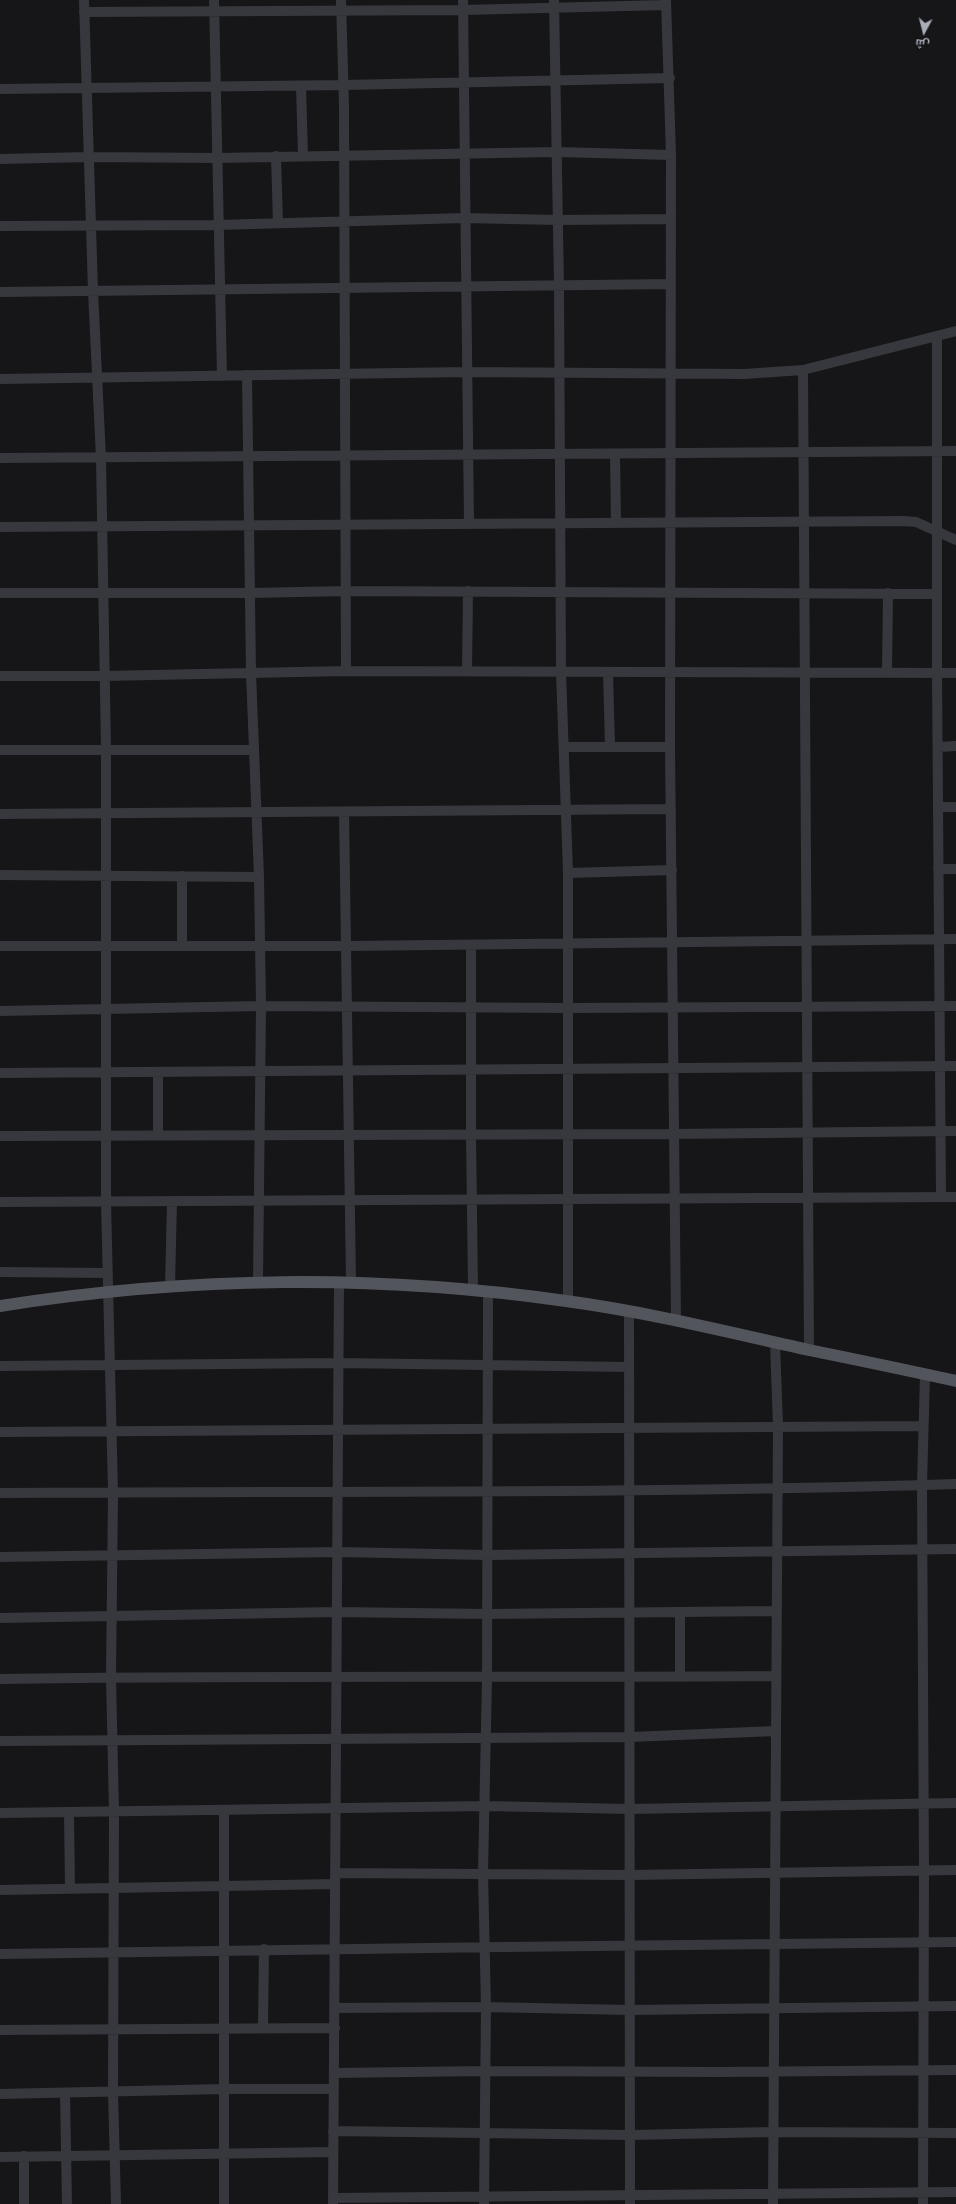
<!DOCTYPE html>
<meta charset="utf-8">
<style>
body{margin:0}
#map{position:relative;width:956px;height:2204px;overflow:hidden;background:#161618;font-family:Mulish,Cairo,sans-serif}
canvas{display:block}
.north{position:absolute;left:904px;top:12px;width:40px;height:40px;-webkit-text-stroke:3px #111113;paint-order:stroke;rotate:187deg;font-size:11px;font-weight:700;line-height:16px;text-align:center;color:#a8adb8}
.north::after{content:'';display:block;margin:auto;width:14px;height:18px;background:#a8adb8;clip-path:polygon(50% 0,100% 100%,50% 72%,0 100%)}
</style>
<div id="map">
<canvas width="956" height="2204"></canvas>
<div class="north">ش</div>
</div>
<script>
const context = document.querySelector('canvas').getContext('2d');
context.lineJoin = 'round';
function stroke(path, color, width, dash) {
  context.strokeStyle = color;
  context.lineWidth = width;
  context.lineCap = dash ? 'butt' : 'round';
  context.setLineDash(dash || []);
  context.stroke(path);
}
stroke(new Path2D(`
 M84,0L93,291L101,458L106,750V1202L113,1492L111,1677L114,1812L113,2092L116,2204
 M214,0L222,376
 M341,0L344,106L346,671
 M463,0L469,523
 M554,0L559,285L561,671L568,873V1301
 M666,0L671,155L670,747L676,1320
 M84,12L463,10L666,5
 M301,86L303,155
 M0,89L344,85L670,78
 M276,156L278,223
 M0,159L89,157L217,158L557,152L671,155
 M0,226L218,225L464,218L558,220L671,219
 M0,292L671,284
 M937,336V673L941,1197
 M803,370L809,1350
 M247,375L251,673L259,877L261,1006L258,1281
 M0,379L467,372L744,374L803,370L956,331
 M615,454L616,523
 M0,458L956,451
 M0,527L903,521L916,522L956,540
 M0,593H251L346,591L937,594
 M467,671L468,591
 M608,672L610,747
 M887,673L888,593
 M0,676H104L346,671L956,673
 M564,747H670
 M938,747L956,746
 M0,750H254
 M939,807H956
 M344,812L351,1282
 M0,814L671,809
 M938,869H956
 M568,873L672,870
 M0,875L259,877
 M471,945V1133L473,1289
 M0,946H347L956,939
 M182,946V876
 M0,1011L261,1006L568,1008L956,1006
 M0,1073L956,1066
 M0,1136L673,1134L956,1131
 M158,1136V1072
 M0,1202L956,1197
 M0,1272L107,1273
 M170,1286L172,1201
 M629,1311L630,2204
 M0,1366L339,1363L629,1367
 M0,1432L923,1426
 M0,1493C319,1491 637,1494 956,1484
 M0,1557L338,1552L487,1555L956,1549
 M0,1618L337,1612L487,1614L776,1611
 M680,1677V1612
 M0,1679C259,1675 517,1678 776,1676
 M0,1741L630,1737L776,1731
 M224,1810V2204
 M0,1813L485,1806L630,1809L956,1803
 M69,1813L70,1888
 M335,1873L630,1875L956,1870
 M0,1890L335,1884
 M0,1954C319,1947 637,1947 956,1942
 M334,2008L486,2007L630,2010L956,2006
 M263,2027L264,1949
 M0,2030L335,2028
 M334,2073L486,2071L718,2072L956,2070
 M65,2093L67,2204
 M0,2094L223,2089H333
 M333,2131L630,2135L773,2132L956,2133
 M24,2156V2204
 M0,2157L333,2152
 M333,2198L956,2192
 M333,2204L339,1282
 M484,2204L486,2007L483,1873L487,1678L488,1291
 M773,2204L778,1426L775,1342
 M923,2204L924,1871L922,1485L925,1374`), '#37383d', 10);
stroke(new Path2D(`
 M0,1306C191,1276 375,1274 566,1301C648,1312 728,1332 809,1350C858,1360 907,1370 956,1381`), '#53555c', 12);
</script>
